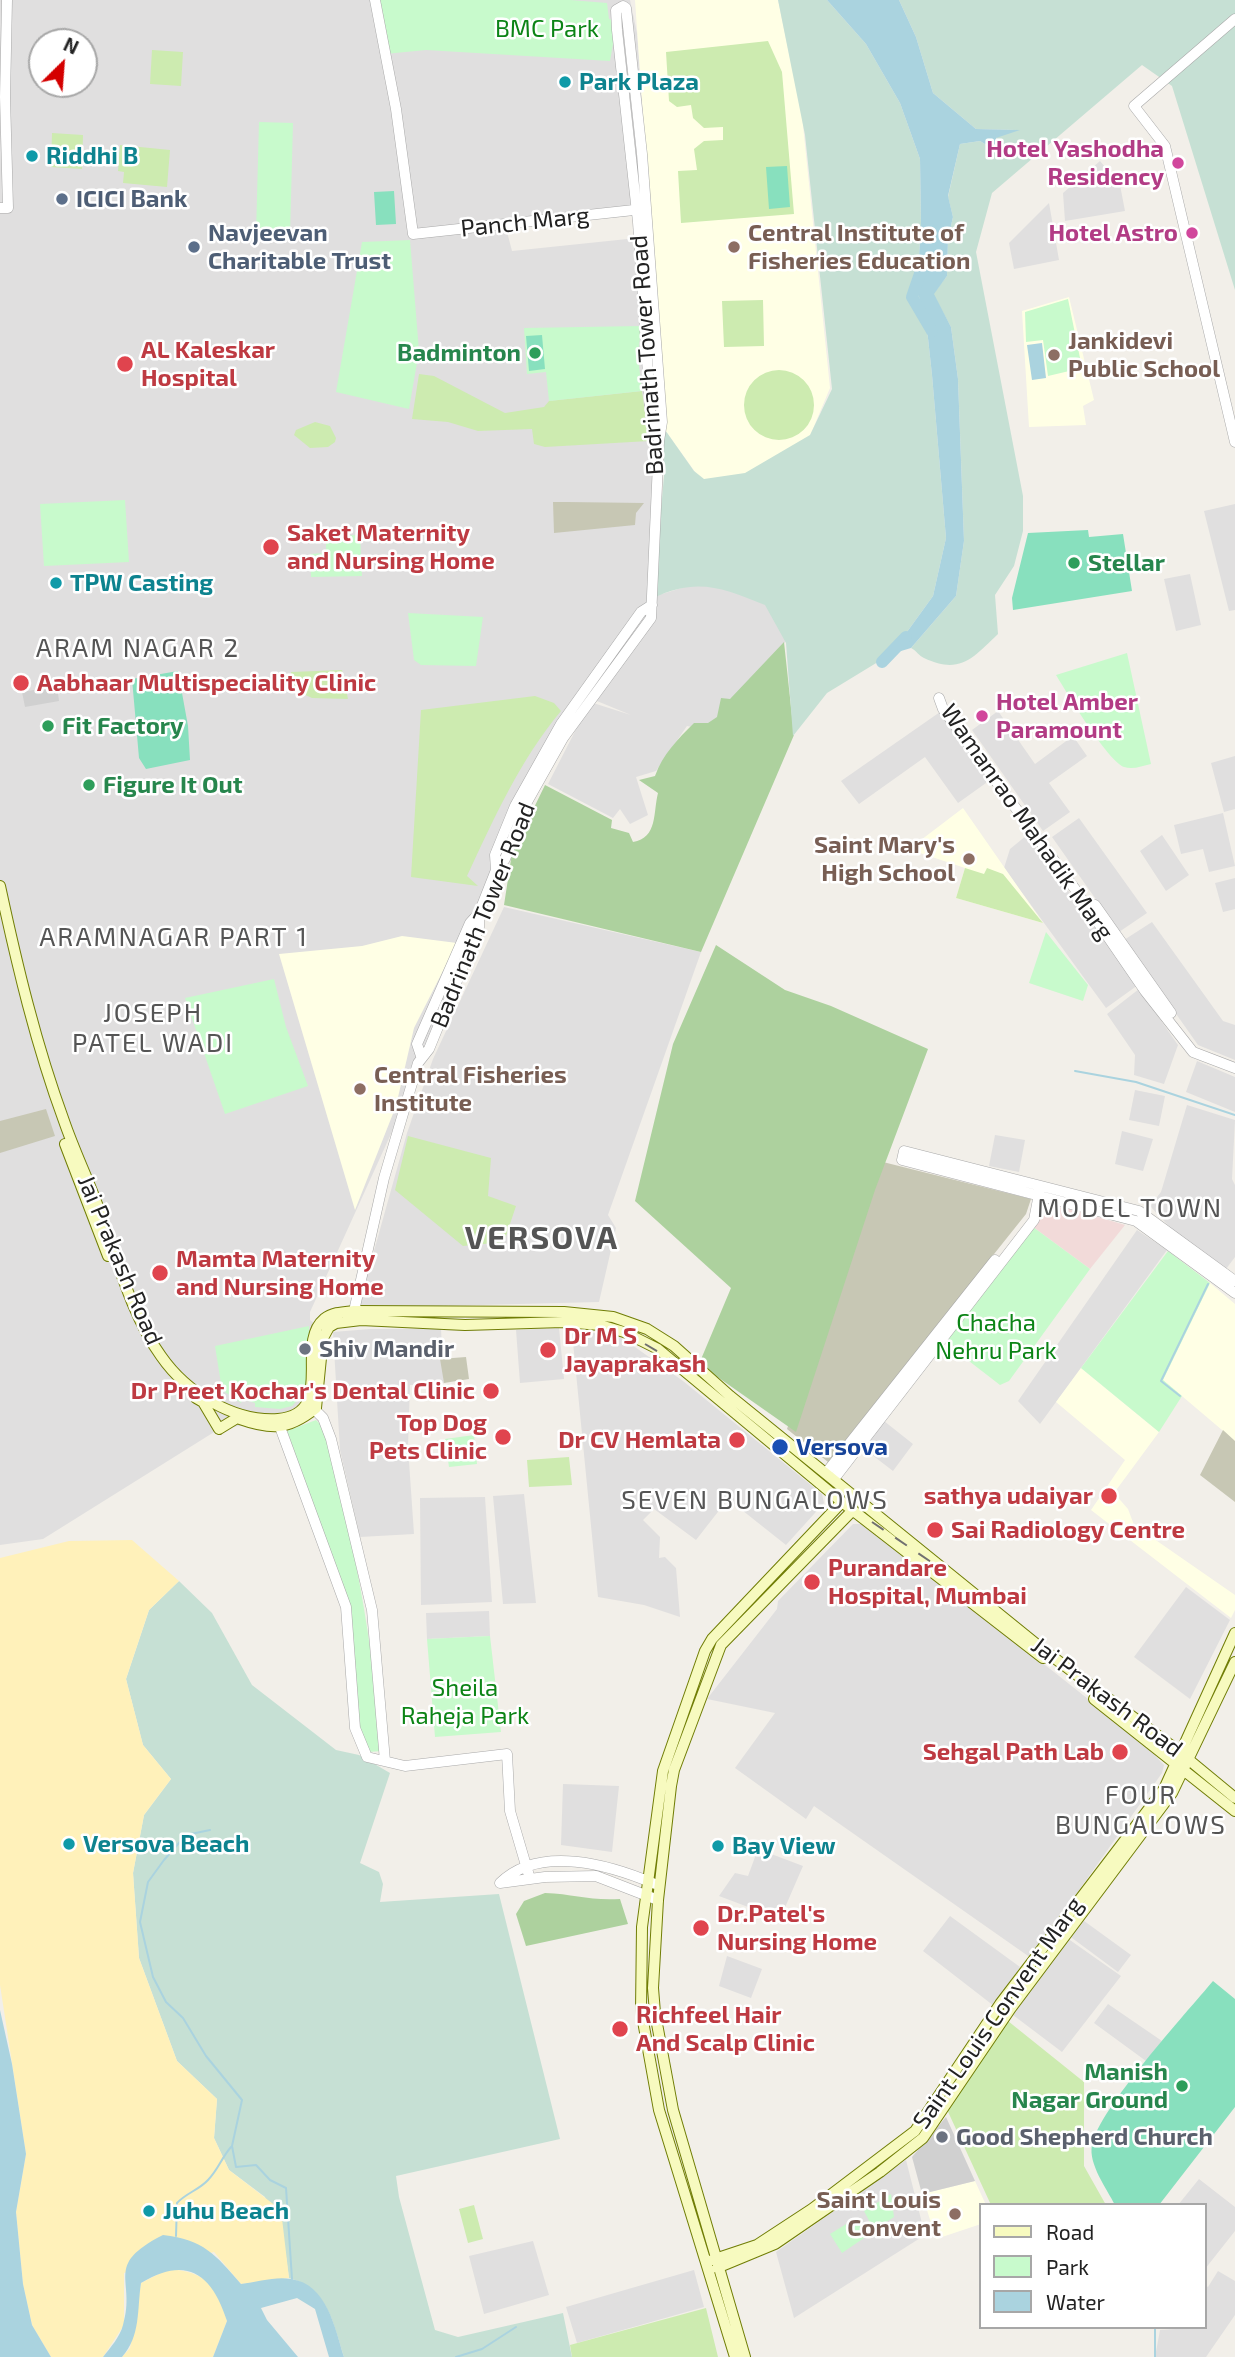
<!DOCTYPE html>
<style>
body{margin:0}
#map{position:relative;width:1235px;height:2357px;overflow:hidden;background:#f2efe9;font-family:"Exo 2",sans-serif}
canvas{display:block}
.legend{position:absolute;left:979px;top:2203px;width:228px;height:126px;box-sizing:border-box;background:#fff;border:2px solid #a7a7a7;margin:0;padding:9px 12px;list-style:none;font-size:21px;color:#222}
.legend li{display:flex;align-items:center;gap:14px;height:35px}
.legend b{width:35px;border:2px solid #a7a7a7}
.north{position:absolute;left:28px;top:28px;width:70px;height:70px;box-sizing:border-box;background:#fff;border:2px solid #a7a7a7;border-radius:50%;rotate:25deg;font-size:19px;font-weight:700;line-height:28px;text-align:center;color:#222}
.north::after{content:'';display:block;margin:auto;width:24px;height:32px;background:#d40000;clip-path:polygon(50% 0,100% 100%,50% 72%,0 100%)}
</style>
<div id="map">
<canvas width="1235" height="2357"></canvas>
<ul class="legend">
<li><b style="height:9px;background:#f7fabf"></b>Road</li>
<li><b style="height:19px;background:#c8facc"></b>Park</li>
<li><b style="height:19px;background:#aad3df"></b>Water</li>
</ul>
<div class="north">N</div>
</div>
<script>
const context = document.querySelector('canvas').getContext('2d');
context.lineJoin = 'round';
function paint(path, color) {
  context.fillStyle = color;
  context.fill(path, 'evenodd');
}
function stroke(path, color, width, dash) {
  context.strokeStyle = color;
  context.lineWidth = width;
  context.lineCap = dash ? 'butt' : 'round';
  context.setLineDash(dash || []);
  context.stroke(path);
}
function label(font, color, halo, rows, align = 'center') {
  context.font = font + ' "Exo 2",sans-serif';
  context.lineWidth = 5;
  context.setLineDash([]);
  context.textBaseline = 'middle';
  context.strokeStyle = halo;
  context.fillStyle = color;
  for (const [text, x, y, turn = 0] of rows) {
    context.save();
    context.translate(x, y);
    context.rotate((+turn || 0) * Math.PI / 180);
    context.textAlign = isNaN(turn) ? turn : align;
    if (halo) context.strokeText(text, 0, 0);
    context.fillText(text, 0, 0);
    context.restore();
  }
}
paint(new Path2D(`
 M0,0H630L637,33L650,214L506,228L512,251L637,238L654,441V530L662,594L688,586L719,585L765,602L788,639L707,730L687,726L656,771L636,777L648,815L630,824L620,809L613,818L548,784L590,702L631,715L592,699L609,668L527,802L410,1092L310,1312V1320L315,1324L316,1408L289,1419L219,1429L43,1539L0,1545ZM42,42H84V84H42Z
 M1100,161L1120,185L1125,211L1065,221L1063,193Z
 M1049,203L1059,260L1014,269L1009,243Z
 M1235,504V610L1229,611L1204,511Z
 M1190,574L1201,625L1176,631L1164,579Z
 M998,711L1035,764L1073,736L1087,756L1049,783L1070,812L1043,831L972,730Z
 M940,712L986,777V783L958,803L925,757L859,804L841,781Z
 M1235,756V809L1224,812L1211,763Z
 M1223,813L1235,866L1209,872L1203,849L1181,854L1174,825Z
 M1079,818L1147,913L1119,932L1052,837Z
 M1027,835L1138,985L1106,1008L1004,868L1010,849Z
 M1162,835L1189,875L1166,891L1140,851Z
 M1235,878V909L1223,912L1215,883Z
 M504,907L701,952L608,1215L616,1228L599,1302L358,1308L407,1133L433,1059Z
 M1152,922L1223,1021L1235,1025V1060L1198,1045L1124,940Z
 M1139,989L1178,1045L1164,1084L1134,1075L1135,1055L1107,1014Z
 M1197,1061L1235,1077V1112L1186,1092Z
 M1135,1090L1165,1096L1159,1126L1129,1120Z
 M1187,1105L1235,1120L1232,1179L1235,1185V1257L1226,1269L1178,1236L1150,1206L1161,1192Z
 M1122,1131L1153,1139L1143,1171L1115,1164Z
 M995,1135L1025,1140L1019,1172L989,1166Z
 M1137,1230L1167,1250L1040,1424L1018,1401Z
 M559,1328L564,1379L520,1383L516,1330Z
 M370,1329H441L444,1383L410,1385L408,1447L414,1534L360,1537L340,1450L333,1332Z
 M572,1332L613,1334L625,1340L683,1381L822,1494L824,1503L786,1545L728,1499L696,1540L654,1509L643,1520L660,1537L659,1558L665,1557L676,1568L680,1617L644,1605L598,1597Z
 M884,1421L913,1444L893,1471L863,1448Z
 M524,1494L536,1603L503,1604L493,1496Z
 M485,1497L492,1602L421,1605L420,1498Z
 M853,1524H861L1054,1672L1141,1741L1164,1765L1162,1773L1031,1958L814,1806L806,1819L735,1768L775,1713L707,1699L777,1609L778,1601Z
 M1186,1587L1230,1620L1190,1699L1134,1657Z
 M489,1611L490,1636L427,1639L426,1613Z
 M563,1784L619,1786L612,1852L561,1845Z
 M758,1849L803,1866L780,1919L719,1896L735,1873L748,1876Z
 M950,1916L1020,1967L994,2006L923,1951Z
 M1080,1918L1131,1955L1118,1972L1068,1935Z
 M1067,1938L1121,1976L1062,2052L1013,2015Z
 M727,1956L762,1969L751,1998L719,1986Z
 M1108,2004L1162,2041L1146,2061L1094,2023Z
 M906,2160L925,2235L794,2318L776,2252Z
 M1199,2179L1235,2207V2231L1205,2269V2205H1178Z
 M533,2241L549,2295L484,2314L469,2256Z
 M694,2270L704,2307L577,2343L566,2307Z
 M1218,2271L1235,2281V2315L1206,2357H1155L1160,2330L1205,2327V2285L1208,2287Z`), '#e0dfdf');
paint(new Path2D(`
 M1064,1207L1125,1225L1090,1269L1033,1227L1050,1209Z`), '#f2dad9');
paint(new Path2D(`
 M635,0H778L802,116L830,388L809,438L746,474L705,480L698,476L665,430Z
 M1069,297L1094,400L1083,406L1086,425L1029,427L1022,311Z
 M963,808L1043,923L956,898L965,868L914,851L917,843Z
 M402,936L457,943L414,1028L396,1106L355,1210L279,954L362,946Z
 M1210,1283L1235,1304V1441L1163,1380Z
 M1081,1368L1159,1432L1114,1493L1128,1509L1134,1525L1235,1595V1610L1231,1618L1091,1510L1125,1460L1056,1402Z
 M975,2181L986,2205H981V2224L936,2239L922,2194Z`), '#ffffe5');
paint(new Path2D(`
 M57,686L59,701L25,707L22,692Z
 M946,2117L975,2181L922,2194L912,2157Z`), '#d0d0d0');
paint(new Path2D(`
 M553,502H567L644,503L636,513L635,525L554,533Z
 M46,1109L55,1136L0,1153V1121Z
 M879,1161L1031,1199L1026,1214L828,1462L787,1429Z
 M466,1357L469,1379L444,1383L440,1359Z
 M1223,1430L1235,1441V1502L1200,1475Z`), '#c7c7b4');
paint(new Path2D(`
 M768,41L782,72L794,214L681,223L678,171L697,170L694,149L704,141L723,140V127L704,128L693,118L691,105L677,107L669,101L666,52Z
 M152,50L183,52L181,86L150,84Z
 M52,133L83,135L82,169L51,167Z
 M120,145L170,150L167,187L123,183L124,172L118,171Z
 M763,300L764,346L724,347L722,301Z
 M744 405a35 35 0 1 1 70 0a35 35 0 1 1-70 0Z
 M419,374L434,376L505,413L544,407L549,401L642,391L649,441L545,447L534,444L532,429L478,431L448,422L412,419Z
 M315,422L330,426L336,438L335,442L328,447L310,448L294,435L296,430Z
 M342,670L348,699L312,698L290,688L291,672Z
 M535,696L554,703L561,711C520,760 494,818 467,876L478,886L411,877L421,710Z
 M965,868L984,874L987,868L1003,874L1043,923L956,898Z
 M408,1136L491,1158L488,1196L516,1206L504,1242L463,1246L395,1190Z
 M569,1457L572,1485L529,1487L527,1460Z
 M1003,2017L1084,2082V2166L1106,2205H991L944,2103Z
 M474,2205L483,2239L468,2243L459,2209Z
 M706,2308L718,2357H572L570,2345Z`), '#cdebb0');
paint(new Path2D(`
 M784,642L794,735L701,952L504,905L512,853L545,785L612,820L611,828L629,833L633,842C658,838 653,812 658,793L639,780L655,776C663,754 677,740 694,723H708L717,717L721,698L730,699Z
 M716,945L785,990L831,1006L928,1049L875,1190L796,1432L699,1364L731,1288L635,1201L673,1044Z
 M545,1893C574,1894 590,1901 620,1899L628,1924L526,1946L516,1914L524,1901Z`), '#add19e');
paint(new Path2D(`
 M778,0H827L866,44L900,103L920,159L921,224L917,289L927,329L932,375L946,538L933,596L891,654L827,693L793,736L786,643L765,605C722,588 698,577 653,598L664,476L663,427L694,471L704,479L745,473L810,435L832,389L805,135Z
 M899,0H1235V290L1172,86L1142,65L992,193L976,252L1023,496V531L1014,566L995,595L998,634C973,658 960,675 924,658C919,656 917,651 911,648L956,596L964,541L958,379L951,327L933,294L947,276L948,239L953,217L948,197L960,144L980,141L1009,159L996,137L1017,130L976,129L933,93L916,37Z
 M179,1581L212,1613L252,1685L336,1750L359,1755L390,1773L360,1863L379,1872L383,1884L380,1902L499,1894L560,2139L396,2176L399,2197L435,2330L458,2337L563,2313L572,2357H344C333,2322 328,2289 289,2278L285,2250L265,2197L229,2170L214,2138L217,2099L177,2061L139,1958L133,1873L144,1815L171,1779L143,1745L126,1679L149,1610Z`), '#c6e0d4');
paint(new Path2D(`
 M132,1540L179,1581L149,1610L126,1679L143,1745L171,1779L144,1815L133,1873L139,1958L177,2061L217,2099L214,2138L229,2170L281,2210L289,2278L241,2284L214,2252L124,2273V2325L103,2357H51L32,2325L23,2284L16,2212L26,2154L0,1985V1558L69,1541Z
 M168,2269C207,2272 216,2285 227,2321L213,2357H122L130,2348L141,2283Z`), '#fff1ba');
paint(new Path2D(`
 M374,0H570L607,3L609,19L617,21L610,61L426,50L385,54Z
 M259,122L293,123L290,235L256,234Z
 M410,240L419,351L409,409L336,392L362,242Z
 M1068,299L1082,368L1048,376L1043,340L1026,342L1025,312Z
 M641,326L638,357L642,391L549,401L546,372L527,374L524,328Z
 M125,500L129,562L44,566L40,504Z
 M360,535L362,576L311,577L310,554L326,553V536Z
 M408,613L483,617L476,666L421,665L414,660Z
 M1127,653L1151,764C1142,766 1133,770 1124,767C1107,760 1067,693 1056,675Z
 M1046,932L1088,985L1083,1001L1029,983Z
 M274,979L286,1027L308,1086L225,1114L185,998Z
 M1033,1227L1090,1269L1009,1381L1000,1385L956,1351L948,1338Z
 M1168,1251L1210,1283L1163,1380L1182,1396L1159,1432L1081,1368Z
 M309,1326L308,1389L292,1406L280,1409L255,1407V1403L242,1399L241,1403L222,1390L215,1346Z
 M316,1420L324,1428C354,1540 372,1636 382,1751L368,1752L358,1730L349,1606L287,1431Z
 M474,1435L477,1464L449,1467L445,1439Z
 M490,1636L501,1732L435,1737L427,1639Z
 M891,2194L894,2217L874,2230L864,2211Z
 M856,2218L867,2236L842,2253L830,2234Z`), '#c8facc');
paint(new Path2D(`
 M787,166L790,207L769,209L766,167Z
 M394,191L396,224L376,225L374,192Z
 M542,335L545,369L529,371L526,336Z
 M1088,530L1089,537L1123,534L1132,591L1013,610L1012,598L1028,533Z
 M178,671L188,726L190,760L146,769L139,758L132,679Z
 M1213,1981L1235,1999V2107L1159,2205H1115C1107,2189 1088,2164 1092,2145C1098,2110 1187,2012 1213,1981Z`), '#88e0be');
paint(new Path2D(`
 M827,0H899L916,37L933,93L976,129L1020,130L996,138L1011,160L980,141L960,144L948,196L953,217L948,239L947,276L934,294L951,327L958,379L964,541L956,596L911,648L891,654L933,596L946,538L932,375L927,329L917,289L921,224L920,159L900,103L866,44Z
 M1042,343L1046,378L1032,380L1027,345Z
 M0,2010L12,2064L26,2154L16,2212L23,2284L32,2325L51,2357H0Z
 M163,2235C204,2240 215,2254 241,2284C257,2282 276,2276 291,2279C327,2284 335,2328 344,2357H329L315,2309L297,2298L261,2308L267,2320L298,2357H213L227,2321C212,2274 187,2255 141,2283C137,2309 141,2336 122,2357H103C110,2348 120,2337 123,2325C137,2279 102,2266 163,2235Z`), '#aad3df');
stroke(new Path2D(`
 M1075,1071L1136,1082L1235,1115
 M1180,1396L1161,1381L1208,1284
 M210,1830L186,1835L164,1860L148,1882L140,1922L153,1977L166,2002L183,2018L206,2056L242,2100L232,2146L236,2167L256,2165L270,2180L286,2188L292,2279
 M176,2236L177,2203C186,2193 199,2190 208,2180C218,2170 222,2157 231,2147
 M1155,2327V2357
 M456,2357L482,2349L516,2327`), '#aad3df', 2);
stroke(new Path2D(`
 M923,265L912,297L932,331
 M882,662L906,637`), '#aad3df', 12);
const tertiary = new Path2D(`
 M375,0L396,109L413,234L643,209
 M1235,19L1134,106L1165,146L1235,442
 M0,208H8L5,97L7,0
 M939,698L943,709L1075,889L1145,991L1193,1052L1235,1068
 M496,870L495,855L515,806L561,724L641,612L652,605
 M1095,905L1171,1013
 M421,1056L417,1044L470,923L479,913
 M1235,1281L1139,1211L904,1151L902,1160L1136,1221L1235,1293
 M354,1311L384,1178L418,1063L429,1049L479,927V913L496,870L505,859L527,802L563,738L651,618L659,441L651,421L638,222L617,30L616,10L623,6L626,8L642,154L662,422L659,441
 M311,1406L323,1418L331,1439L372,1610L385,1761
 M280,1427L346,1607L355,1728L367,1757L405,1766L507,1754L510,1811L530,1879
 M826,1473L995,1260
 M834,1479L1034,1220L1040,1189
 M500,1883C540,1844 610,1865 655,1884
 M500,1883L545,1877L596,1876L658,1900`);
const secondary = new Path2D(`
 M0,886C17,965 36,1045 64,1121C75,1153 90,1183 101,1215C118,1262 132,1316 161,1356C186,1392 233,1422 278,1419C337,1414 294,1344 324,1319C333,1312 344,1312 354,1311L564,1312L613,1317L647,1329L674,1346L730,1396L1041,1648L1177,1750L1235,1798
 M65,1144L108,1256
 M196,1398L203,1402L219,1429L237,1418C271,1430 287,1431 316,1408L323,1338L329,1327L336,1323L361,1320L465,1325L563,1322L600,1325L624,1332L658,1349L842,1502L1043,1658
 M1094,1699L1235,1811
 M712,2260L757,2245L812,2209L915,2131L1000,2004L1164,1789L1235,1633
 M717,2268L775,2244L880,2172L923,2138L1011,2008L1172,1793L1235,1662
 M735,2357L659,2110L641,2010L642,1927L663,1771L705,1651L712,1639L842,1502
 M745,2357L673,2110L655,2013L653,1988L658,1900L671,1786L674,1770L721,1645L853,1510`);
stroke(tertiary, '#a9a9a9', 11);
stroke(secondary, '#707d05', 12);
stroke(tertiary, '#fff', 10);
stroke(secondary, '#f7fabf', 10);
stroke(new Path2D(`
 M645,1344L692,1372
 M872,1522L940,1568`), '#707070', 2, [14, 14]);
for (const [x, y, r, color] of [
 [565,82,7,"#0f9aa8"],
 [32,156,7,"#0f9aa8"],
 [1178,163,7,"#d1479c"],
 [62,199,7,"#5c6f8a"],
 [1192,233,7,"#d1479c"],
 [194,247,7,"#5c6f8a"],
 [734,247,7,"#8d6e63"],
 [535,353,7,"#2e9e5b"],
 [1054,355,7,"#8d6e63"],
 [125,364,9,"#e0444e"],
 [271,547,9,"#e0444e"],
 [1074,563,7,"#2e9e5b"],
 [56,583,7,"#0f9aa8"],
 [21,683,9,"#e0444e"],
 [982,716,7,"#d1479c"],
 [48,726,7,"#2e9e5b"],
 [89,785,7,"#2e9e5b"],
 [969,859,7,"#8d6e63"],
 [360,1089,7,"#8d6e63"],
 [160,1273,9,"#e0444e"],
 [305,1349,7,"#6b7280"],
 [548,1350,9,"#e0444e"],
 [491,1391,9,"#e0444e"],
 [503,1437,9,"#e0444e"],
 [737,1440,9,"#e0444e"],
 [780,1447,9,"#1a4fb4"],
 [1109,1496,9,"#e0444e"],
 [935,1530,9,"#e0444e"],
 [812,1582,9,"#e0444e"],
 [1120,1752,9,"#e0444e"],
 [69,1844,7,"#0f9aa8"],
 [718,1846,7,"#0f9aa8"],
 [701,1928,9,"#e0444e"],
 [620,2029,9,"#e0444e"],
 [1182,2086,7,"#2e9e5b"],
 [942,2137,7,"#6b7280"],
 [149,2211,7,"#0f9aa8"],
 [955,2214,7,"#8d6e63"]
]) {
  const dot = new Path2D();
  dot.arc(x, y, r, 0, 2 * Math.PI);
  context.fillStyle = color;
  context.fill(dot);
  stroke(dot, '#fff', 2.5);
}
label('24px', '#0c8416', '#fff', [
 ["BMC Park",547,29],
 ["Chacha",996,1323],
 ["Nehru Park",996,1351],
 ["Sheila",465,1688],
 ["Raheja Park",465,1716]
]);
label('bold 24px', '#0d838f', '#fff', [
 ["Park Plaza",579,82],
 ["Riddhi B",46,156],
 ["TPW Casting",70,583],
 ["Versova Beach",83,1844],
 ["Bay View",732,1846],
 ["Juhu Beach",163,2211]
], 'left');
label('bold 24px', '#b23c85', '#fff', [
 ["Hotel Yashodha",1164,149],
 ["Residency",1164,177],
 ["Hotel Astro",1178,233],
 ["Hotel Amber",996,702,"left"],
 ["Paramount",996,730,"left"]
], 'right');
label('bold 24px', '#4e5e75', '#fff', [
 ["ICICI Bank",76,199],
 ["Navjeevan",208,233],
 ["Charitable Trust",208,261]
], 'left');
label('24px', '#222', '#fff', [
 ["Panch Marg",525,222,-6],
 ["Badrinath Tower Road",647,355,-94],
 ["Wamanrao Mahadik Marg",1027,822,55],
 ["Badrinath Tower Road",483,915,-68],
 ["Jai Prakash Road",120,1260,67],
 ["Jai Prakash Road",1107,1697,37],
 ["Saint Louis Convent Marg",998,2013,-55]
]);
label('bold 24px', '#785e54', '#fff', [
 ["Central Institute of",748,233],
 ["Fisheries Education",748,261],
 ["Jankidevi",1068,341],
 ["Public School",1068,369],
 ["Saint Mary's",955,845,"right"],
 ["High School",955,873,"right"],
 ["Central Fisheries",374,1075],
 ["Institute",374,1103],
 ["Saint Louis",941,2200,"right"],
 ["Convent",941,2228,"right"]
], 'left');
label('bold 24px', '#be3a42', '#fff', [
 ["AL Kaleskar",141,350],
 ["Hospital",141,378],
 ["Saket Maternity",287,533],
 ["and Nursing Home",287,561],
 ["Aabhaar Multispeciality Clinic",37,683],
 ["Mamta Maternity",176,1259],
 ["and Nursing Home",176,1287],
 ["Dr M S",564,1336],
 ["Jayaprakash",564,1364],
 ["Dr Preet Kochar's Dental Clinic",475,1391,"right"],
 ["Top Dog",487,1423,"right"],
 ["Pets Clinic",487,1451,"right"],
 ["Dr CV Hemlata",721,1440,"right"],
 ["sathya udaiyar",1093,1496,"right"],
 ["Sai Radiology Centre",951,1530],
 ["Purandare",828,1568],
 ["Hospital, Mumbai",828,1596],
 ["Sehgal Path Lab",1104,1752,"right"],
 ["Dr.Patel's",717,1914],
 ["Nursing Home",717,1942],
 ["Richfeel Hair",636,2015],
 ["And Scalp Clinic",636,2043]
], 'left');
label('bold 24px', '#27864d', '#fff', [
 ["Badminton",521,353,"right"],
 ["Stellar",1088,563],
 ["Fit Factory",62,726],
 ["Figure It Out",103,785],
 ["Manish",1168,2072,"right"],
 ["Nagar Ground",1168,2100,"right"]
], 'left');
label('bold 24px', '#5b616d', '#fff', [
 ["Shiv Mandir",319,1349],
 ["Good Shepherd Church",956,2137]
], 'left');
label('bold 24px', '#164399', '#fff', [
 ["Versova",796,1447]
], 'left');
context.letterSpacing = '2px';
label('26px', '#555', '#fff', [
 ["ARAM NAGAR 2",138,648],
 ["ARAMNAGAR PART 1",174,937],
 ["JOSEPH",153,1013],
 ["PATEL WADI",153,1043],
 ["MODEL TOWN",1130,1208],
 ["SEVEN BUNGALOWS",755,1500],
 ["FOUR",1141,1795],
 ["BUNGALOWS",1141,1825]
]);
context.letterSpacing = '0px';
context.letterSpacing = '2px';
label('bold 32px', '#555', '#fff', [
 ["VERSOVA",542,1238]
]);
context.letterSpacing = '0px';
</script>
